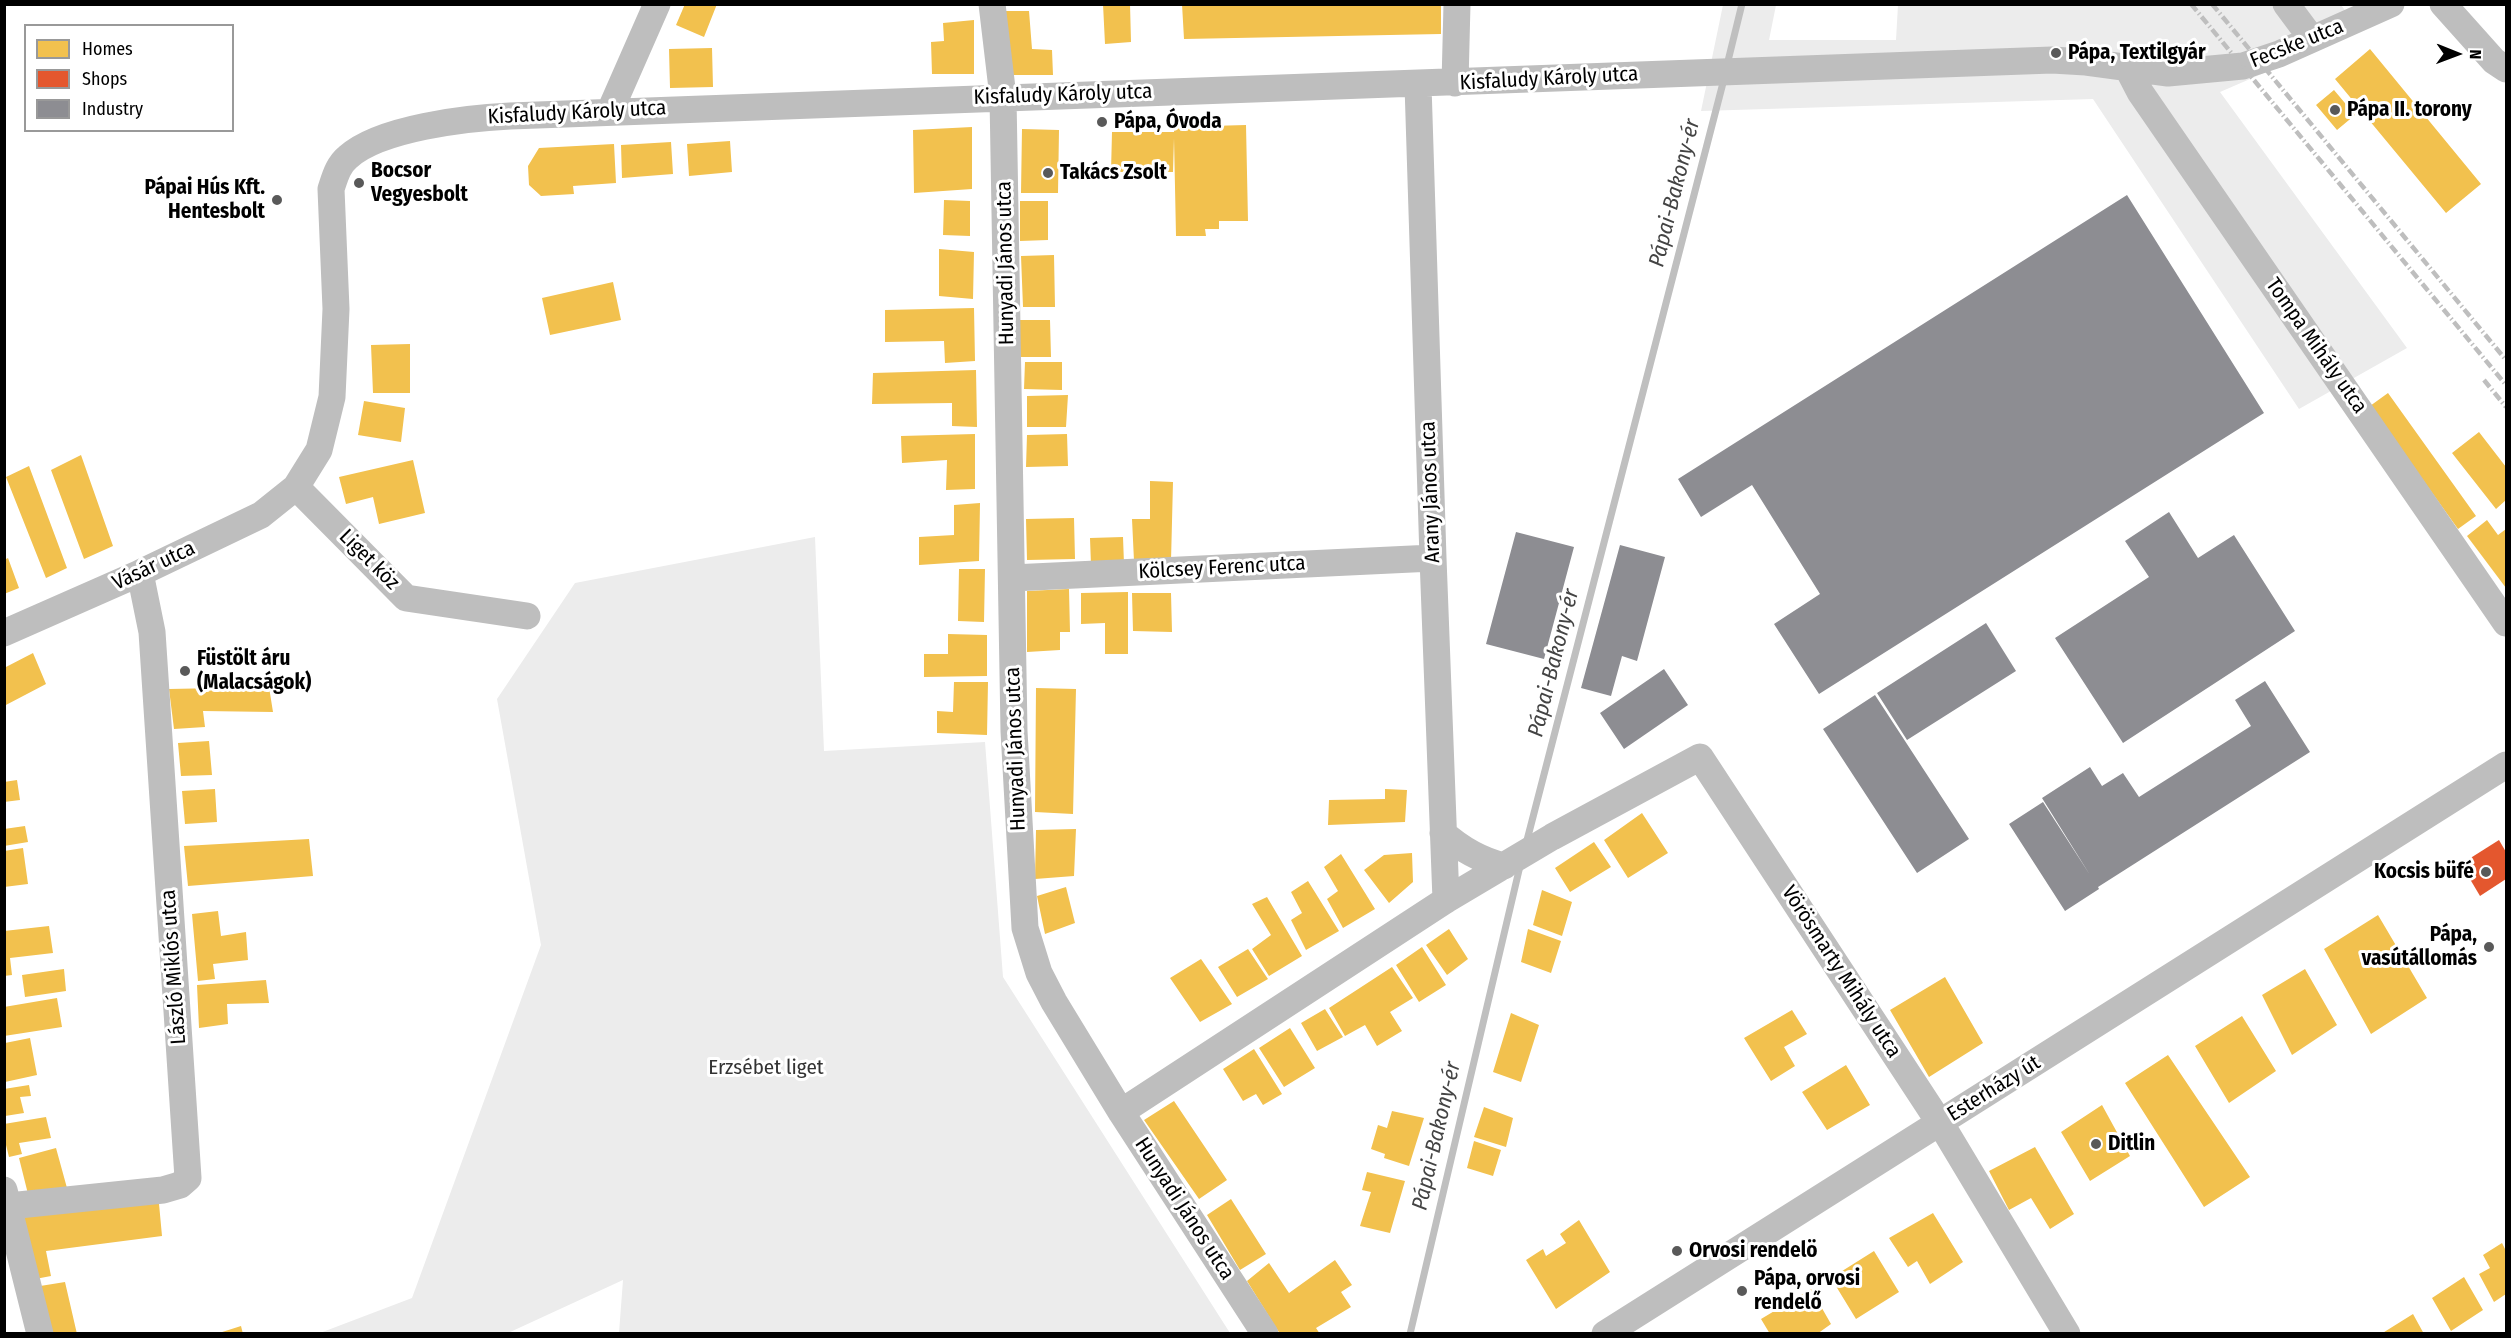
<!DOCTYPE html>
<meta charset="utf-8">
<style>
body{margin:0}
#map{position:relative;width:2511px;height:1338px;overflow:hidden;background:#fff;font-family:"Fira Sans Condensed",sans-serif}
canvas{display:block}
.frame{position:absolute;inset:0;border:6px solid #000;pointer-events:none}
.legend{position:absolute;left:24px;top:24px;width:210px;height:108px;box-sizing:border-box;background:#fff;border:2px solid #999;margin:0;padding:8px 10px;list-style:none;font-size:18px;color:#000}
.legend li{display:flex;align-items:center;gap:12px;height:30px}
.legend b{width:30px;border:2px solid #999}
.north{position:absolute;left:2427px;top:24px;width:60px;height:60px;-webkit-text-stroke:4px #fff;paint-order:stroke;rotate:91deg;font-size:16px;font-weight:700;line-height:24px;text-align:center;color:#000}
.north::after{content:'';display:block;margin:auto;width:21px;height:27px;background:#000;clip-path:polygon(50% 0,100% 100%,50% 72%,0 100%)}
</style>
<div id="map">
<canvas width="2511" height="1338"></canvas>
<div class="frame"></div>
<ul class="legend">
<li><b style="height:16px;background:#f2c14e"></b>Homes</li>
<li><b style="height:16px;background:#e4572e"></b>Shops</li>
<li><b style="height:16px;background:#8d8d92"></b>Industry</li>
</ul>
<div class="north">N</div>
</div>
<script>
const context = document.querySelector('canvas').getContext('2d');
context.lineJoin = 'round';
function paint(path, color) {
  context.fillStyle = color;
  context.fill(path, 'evenodd');
}
function stroke(path, color, width, dash) {
  context.strokeStyle = color;
  context.lineWidth = width;
  context.lineCap = dash ? 'butt' : 'round';
  context.setLineDash(dash || []);
  context.stroke(path);
}
function label(font, color, halo, rows, align = 'center') {
  context.font = font + ' "Fira Sans Condensed",sans-serif';
  context.lineWidth = 6;
  context.setLineDash([]);
  context.textBaseline = 'middle';
  context.strokeStyle = halo;
  context.fillStyle = color;
  for (const [text, x, y, turn = 0] of rows) {
    context.save();
    context.translate(x, y);
    context.rotate((+turn || 0) * Math.PI / 180);
    context.textAlign = isNaN(turn) ? turn : align;
    if (halo) context.strokeText(text, 0, 0);
    context.fillText(text, 0, 0);
    context.restore();
  }
}
paint(new Path2D(`
 M1723,5H1776L1769,40H1896L1898,5H2341L2361,31L2220,92L2407,348L2299,409L2093,99L1701,111Z
 M815,537L824,751L985,742L1003,977L1230,1333H619L623,1280L508,1333H320L412,1298L541,945L497,699L575,583Z`), '#ececec');
paint(new Path2D(`
 M685,4H717L704,37L676,25Z
 M1103,4H1130L1131,42L1105,44Z
 M1182,4H1441V34L1184,39Z
 M1004,11H1029L1032,49L1052,50L1053,75H1010Z
 M974,20V74H932L931,42L944,41L943,23Z
 M712,48L713,87L670,88L669,49Z
 M2370,49L2481,184L2446,213L2335,79Z
 M2334,90L2355,115L2337,130L2316,105Z
 M1246,125L1248,221H1219V229H1205L1206,236H1176L1174,138L1173,172H1111L1112,132H1174V127Z
 M972,127V189L914,193L913,130Z
 M1022,129L1059,130L1058,193H1021Z
 M730,141L732,172L689,176L687,144Z
 M671,142L673,174L622,178L621,145Z
 M614,144L616,183L573,186L574,194L541,196L529,185L528,166L539,148Z
 M944,200L970,201V236L943,235Z
 M1020,201H1048V240L1020,241Z
 M939,249L974,252L973,299L939,296Z
 M1054,255L1055,307H1023L1021,256Z
 M613,282L621,320L550,335L542,298Z
 M974,308L975,361L945,363L944,341L885,342V310Z
 M1019,320H1050L1051,357H1020Z
 M410,344V393H373L371,345Z
 M1025,362H1062V390L1024,389Z
 M976,370L977,427L952,426V403L872,404L873,373Z
 M2388,393L2476,516L2458,529L2370,406Z
 M1068,395L1066,427H1027V396Z
 M364,401L405,408L401,442L358,435Z
 M2479,432L2506,467V500L2496,509L2452,453Z
 M975,434V489L946,490L947,460L902,463L901,436Z
 M1067,434L1068,466L1026,467L1027,435Z
 M81,455L113,546L84,559L51,470Z
 M413,460L425,513L379,524L373,497L346,504L339,477Z
 M29,466L67,568L46,578L6,477Z
 M1150,481L1173,482L1171,561H1134L1132,519H1150Z
 M980,503L979,561L919,565V537L954,535V505Z
 M1074,518L1075,559L1027,560L1026,519Z
 M2487,520L2498,535L2506,529V588L2467,536Z
 M1123,537L1124,564L1091,565L1090,538Z
 M8,558L19,588L4,594V560Z
 M959,569H985L984,622L958,621Z
 M1069,589L1070,632H1060V650L1027,652V591Z
 M1128,592V654H1105V623L1081,624V593Z
 M1132,593H1171L1172,632L1133,631Z
 M948,634L987,635V676L924,677V654H948Z
 M33,653L46,684L4,706V668Z
 M954,682H988L987,735L937,733V711L953,712Z
 M269,687L273,712L203,711L205,727L174,729L169,689Z
 M1036,688L1076,689L1073,814L1035,812Z
 M209,741L212,775L181,776L178,743Z
 M17,780L20,800L4,802V782Z
 M215,789L217,822L185,824L182,791Z
 M1385,789L1407,790L1405,822L1328,825L1329,800L1385,799Z
 M1642,813L1668,853L1628,878L1604,840Z
 M25,826L28,842L4,846V829Z
 M1076,829L1074,876L1035,879L1036,830Z
 M309,839L313,876L188,886L184,846Z
 M1594,842L1611,867L1570,892L1555,868Z
 M23,848L28,884L4,887V851Z
 M1412,853L1413,882L1389,903L1364,870L1384,855Z
 M1341,854L1375,909L1343,928L1327,899L1338,891L1324,867Z
 M1308,881L1339,931L1306,950L1291,920L1302,913L1291,892Z
 M1066,887L1075,923L1045,934L1037,896Z
 M1542,890L1572,902L1562,936L1533,925Z
 M1267,897L1302,956L1269,976L1252,949L1271,935L1252,904Z
 M218,911L221,936L246,932L248,960L213,964L215,979L198,981L192,914Z
 M2378,915L2427,998L2371,1034L2324,949Z
 M49,926L53,953L10,958L12,975L4,976V931Z
 M1449,929L1468,959L1447,975L1426,945Z
 M1528,929L1561,941L1551,973L1521,962Z
 M1422,947L1446,985L1419,1002L1396,965Z
 M1248,949L1268,979L1237,997L1218,967Z
 M1201,959L1232,1004L1200,1022L1170,978Z
 M1392,967L1413,998L1390,1012L1402,1031L1377,1046L1365,1025L1345,1036L1329,1008Z
 M64,969L66,991L25,997L22,975Z
 M2305,969L2337,1025L2292,1055L2262,995Z
 M1945,977L1983,1043L1929,1077L1890,1010Z
 M266,980L269,1003L227,1004L228,1024L199,1028L197,985Z
 M57,998L62,1027L4,1036V1007Z
 M1325,1009L1343,1037L1317,1051L1301,1023Z
 M1792,1010L1807,1034L1784,1047L1795,1066L1771,1081L1744,1038Z
 M1511,1013L1539,1025L1521,1082L1493,1072Z
 M2242,1016L2276,1071L2229,1103L2195,1046Z
 M1290,1028L1315,1068L1284,1087L1259,1048Z
 M30,1038L37,1075L5,1082V1043Z
 M1254,1049L1282,1094L1263,1105L1256,1094L1243,1101L1223,1069Z
 M2168,1055L2250,1177L2204,1207L2125,1083Z
 M1846,1065L1870,1105L1827,1130L1802,1092Z
 M29,1085L31,1096L20,1097L24,1113L5,1116L4,1089Z
 M1174,1101L1227,1180L1199,1199L1144,1120Z
 M2102,1105L2130,1156L2090,1181L2061,1132Z
 M1484,1107L1513,1118L1506,1147L1474,1137Z
 M1392,1111L1424,1118L1409,1166L1384,1158L1385,1154L1371,1149L1378,1125L1387,1128Z
 M46,1117L51,1138L19,1143L22,1154L9,1157L4,1137V1124Z
 M1474,1141L1501,1150L1493,1176L1467,1168Z
 M2035,1147L2074,1214L2050,1229L2031,1198L2009,1210L1989,1171Z
 M56,1148L67,1188L29,1198L19,1158Z
 M1367,1172L1405,1181L1390,1233L1360,1226L1371,1192L1362,1190Z
 M158,1193L162,1236L46,1251L51,1276L30,1280L15,1210Z
 M1231,1199L1266,1254L1240,1270L1207,1215Z
 M1933,1213L1963,1262L1930,1284L1917,1261L1908,1267L1889,1238Z
 M1579,1220L1610,1272L1556,1309L1526,1260L1543,1249L1546,1256L1566,1243L1560,1234Z
 M2502,1243L2506,1251V1294L2494,1302L2479,1274L2490,1268L2483,1255Z
 M1874,1251L1899,1292L1856,1319L1831,1278Z
 M1335,1260L1352,1285L1341,1292L1351,1307L1316,1328L1320,1334H1280L1247,1281L1269,1263L1289,1293Z
 M2464,1277L2483,1310L2451,1331L2432,1298Z
 M65,1282L77,1334H46L34,1287Z
 M1811,1289L1831,1324L1817,1334H1770L1761,1319Z
 M2413,1314L2424,1334H2381Z
 M241,1326L243,1334H219V1333Z`), '#f2c14e');
paint(new Path2D(`
 M2499,840L2506,852V879L2480,896L2461,864Z`), '#e4572e');
paint(new Path2D(`
 M2127,195L2264,413L1819,694L1774,624L1820,594L1752,485L1701,517L1678,479Z
 M2169,512L2198,558L2234,535L2295,631L2123,743L2055,638L2149,577L2125,541Z
 M1516,532L1574,547L1544,659L1486,644Z
 M1620,545L1665,557L1637,661L1622,656L1611,696L1581,688Z
 M1986,623L2016,671L1907,740L1877,693Z
 M1664,669L1688,705L1624,749L1600,713Z
 M2265,681L2310,752L2098,887L2099,889L2065,911L2009,824L2043,802L2090,875L2042,798L2090,767L2102,786L2123,773L2139,797L2251,726L2235,700Z
 M1875,695L1969,839L1917,873L1823,729Z`), '#8d8d92');
stroke(new Path2D(`
 M1727,65L1742,4
 M1526,844L1724,79
 M1410,1334L1520,866`), '#bfbfbf', 7);
stroke(new Path2D(`
 M992,4L1003,97L1014,731L1025,928L1039,973L1054,1002L1121,1112L1265,1334
 M2286,4L2312,39
 M2443,4L2494,61L2506,69
 M2127,67L2140,92L2506,623
 M1455,83L1457,4
 M1418,85L1433,558L1446,900
 M610,111L657,4
 M296,487L406,598L527,616
 M1012,578L1433,558
 M4,633L140,573L261,515L296,487L319,450L332,397L336,309L331,189C335,177 338,165 348,157C380,128 467,118 510,116L2052,60L2086,62L2168,73L2243,66L2279,54L2391,4
 M1443,833C1462,850 1480,860 1504,866
 M1121,1112L1446,900L1552,837L1700,757L1947,1134L2067,1334
 M4,1190L40,1334
 M9,1206L163,1190L180,1185L188,1178L152,632L140,573
 M1605,1334L2506,765`), '#bebebe', 27);
stroke(new Path2D(`
 M2191,4L2506,385
 M2212,4L2506,360
 M2484,380L2506,407`), '#bebebe', 4.5, [9, 3, 1.5, 3]);
for (const [x, y, r, color] of [
 [2056,53,6,"#595959"],
 [2335,110,6,"#595959"],
 [1102,122,6,"#595959"],
 [1048,173,6,"#595959"],
 [359,183,6,"#595959"],
 [277,200,6,"#595959"],
 [185,671,6,"#595959"],
 [2486,872,6,"#595959"],
 [2489,947,6,"#595959"],
 [2096,1144,6,"#595959"],
 [1677,1251,6,"#595959"],
 [1742,1291,6,"#595959"]
]) {
  const dot = new Path2D();
  dot.arc(x, y, r, 0, 2 * Math.PI);
  context.fillStyle = color;
  context.fill(dot);
  stroke(dot, '#fff', 2);
}
label('21px', '#000', '#fff', [
 ["Fecske utca",2297,44,-22],
 ["Kisfaludy Károly utca",1549,79,-3],
 ["Kisfaludy Károly utca",1063,95,-2],
 ["Kisfaludy Károly utca",577,113,-3],
 ["Hunyadi János utca",1006,263,-91],
 ["Tompa Mihály utca",2316,346,55],
 ["Arany János utca",1431,492,-92],
 ["Liget köz",369,560,45],
 ["Vásár utca",154,566,-25],
 ["Kölcsey Ferenc utca",1222,568,-3],
 ["Hunyadi János utca",1016,749,-92],
 ["László Miklós utca",174,967,-94],
 ["Vörösmarty Mihály utca",1841,972,57],
 ["Esterházy út",1994,1089,-32],
 ["Hunyadi János utca",1184,1209,57]
]);
label('bold 21px', '#000', '#fff', [
 ["Pápa, Textilgyár",2068,53],
 ["Pápa II. torony",2347,110],
 ["Pápa, Óvoda",1114,122],
 ["Bocsor",371,171],
 ["Vegyesbolt",371,195],
 ["Takács Zsolt",1060,173],
 ["Pápai Hús Kft.",265,188,"right"],
 ["Hentesbolt",265,212,"right"],
 ["Füstölt áru",197,659],
 ["(Malacságok)",197,683],
 ["Kocsis büfé",2474,872,"right"],
 ["Pápa,",2477,935,"right"],
 ["vasútállomás",2477,959,"right"],
 ["Ditlin",2108,1144],
 ["Orvosi rendelö",1689,1251],
 ["Pápa, orvosi",1754,1279],
 ["rendelő",1754,1303]
], 'left');
label('21px', '#333', '#fff', [
 ["Erzsébet liget",766,1068]
]);
label('italic 22px', '#444', '#fff', [
 ["Pápai-Bakony-ér",1675,193,-76],
 ["Pápai-Bakony-ér",1554,663,-76],
 ["Pápai-Bakony-ér",1437,1136,-77]
]);
</script>
